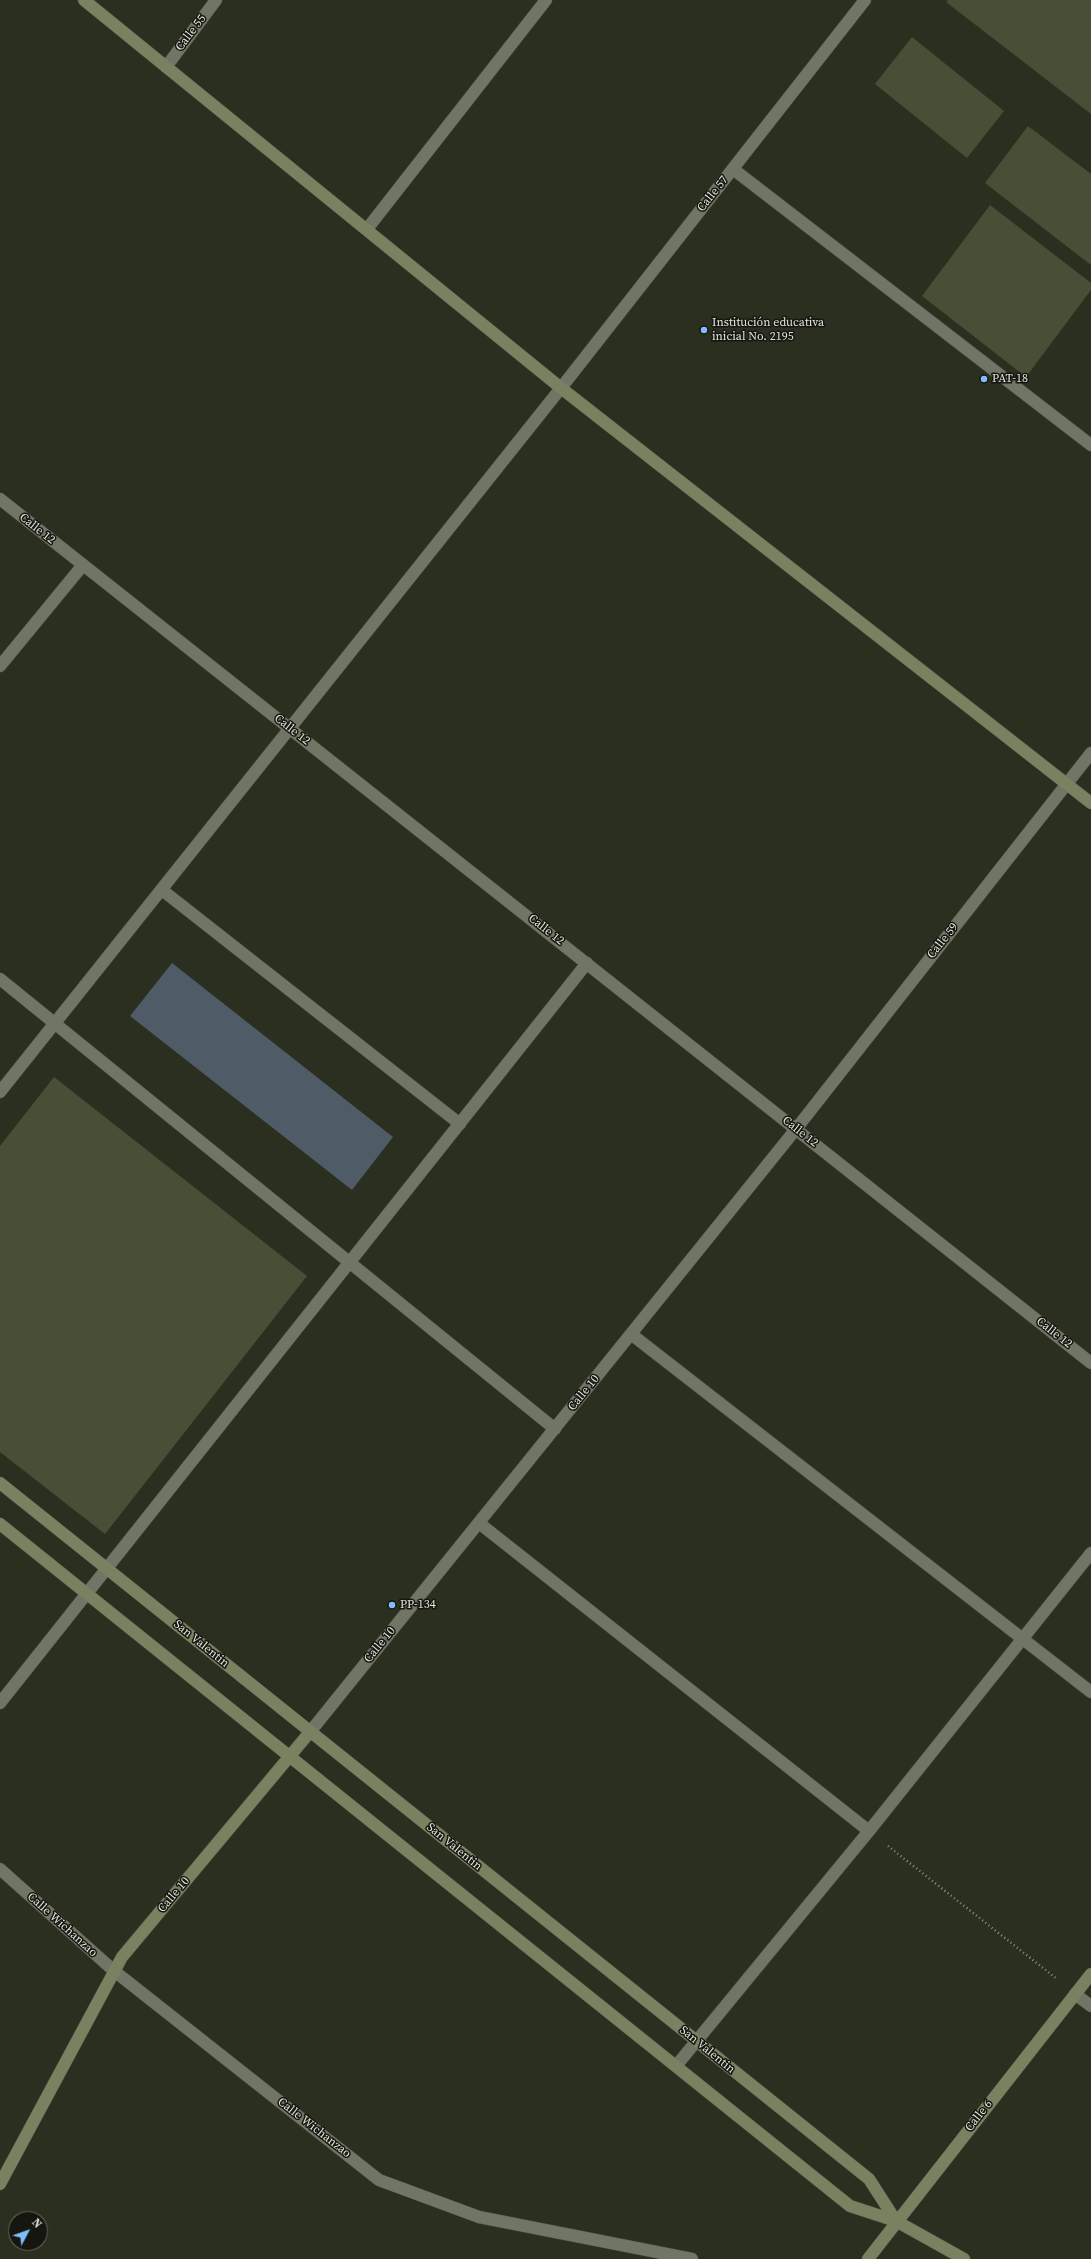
<!DOCTYPE html>
<meta charset="utf-8">
<style>
body{margin:0}
#map{position:relative;width:1091px;height:2259px;overflow:hidden;background:#2b2f20;font-family:"Source Serif 4",serif}
canvas{display:block}
.north{position:absolute;left:8px;top:2211px;width:40px;height:40px;box-sizing:border-box;background:#14160f;border:1px solid #676961;border-radius:50%;rotate:49deg;font-size:11px;font-weight:700;line-height:16px;text-align:center;color:#e4e6dd}
.north::after{content:'';display:block;margin:auto;width:14px;height:18px;background:#80bdfa;clip-path:polygon(50% 0,100% 100%,50% 72%,0 100%)}
</style>
<div id="map">
<canvas width="1091" height="2259"></canvas>
<div class="north">N</div>
</div>
<script>
const context = document.querySelector('canvas').getContext('2d');
context.lineJoin = 'round';
function paint(path, color) {
  context.fillStyle = color;
  context.fill(path, 'evenodd');
}
function stroke(path, color, width, dash) {
  context.strokeStyle = color;
  context.lineWidth = width;
  context.lineCap = dash ? 'butt' : 'round';
  context.setLineDash(dash || []);
  context.stroke(path);
}
function label(font, color, halo, rows, align = 'center') {
  context.font = font + ' "Source Serif 4",serif';
  context.lineWidth = 3;
  context.setLineDash([]);
  context.textBaseline = 'middle';
  context.strokeStyle = halo;
  context.fillStyle = color;
  for (const [text, x, y, turn = 0] of rows) {
    context.save();
    context.translate(x, y);
    context.rotate((+turn || 0) * Math.PI / 180);
    context.textAlign = isNaN(turn) ? turn : align;
    if (halo) context.strokeText(text, 0, 0);
    context.fillText(text, 0, 0);
    context.restore();
  }
}
paint(new Path2D(`
 M948,0H1091V114L946,2Z
 M912,37L1004,111L967,158L875,84Z
 M1028,126L1091,174V265L985,183Z
 M990,205L1091,283V290L1026,377L922,296Z
 M54,1077L307,1276L105,1534L0,1452V1146Z`), '#494f36');
paint(new Path2D(`
 M172,963L393,1137L352,1190L130,1016Z`), '#4f5b67');
const street = new Path2D(`
 M166,67L216,0
 M733,169L1091,445
 M367,229L546,0
 M0,499L1091,1363
 M0,666L83,565
 M162,890L460,1124
 M0,979L555,1429
 M0,1092L561,388L865,0
 M631,1334L1091,1692
 M479,1523L869,1831
 M0,1703L587,963
 M310,1732L796,1129L1091,753
 M0,1869L113,1970L379,2180L479,2217L692,2259
 M1075,1994L1091,2006
 M676,2066L869,1831L1091,1553`);
const secondary = new Path2D(`
 M84,0L561,388L1091,803
 M0,1483L869,2179L896,2221
 M0,1524L850,2206L896,2221L964,2259
 M0,2184L122,1957L310,1732
 M868,2259L1091,1974`);
stroke(street, '#494d40', 13);
stroke(secondary, '#494d40', 13);
stroke(new Path2D(`
 M888,1846L1057,1979`), '#8e9185', 2.5, [1, 3]);
stroke(street, '#717565', 12);
stroke(secondary, '#798260', 12);
for (const [x, y, r, color] of [
 [704,330,4,"#80bdfa"],
 [984,379,4,"#80bdfa"],
 [392,1605,4,"#80bdfa"]
]) {
  const dot = new Path2D();
  dot.arc(x, y, r, 0, 2 * Math.PI);
  context.fillStyle = color;
  context.fill(dot);
  stroke(dot, '#14160f', 1.5);
}
label('12px', '#e4e6dd', '#14160f', [
 ["Calle 55",191,33,-53],
 ["Calle 57",713,194,-52],
 ["Calle 12",37,529,38],
 ["Calle 12",292,730,38],
 ["Calle 12",546,930,38],
 ["Calle 59",943,941,-52],
 ["Calle 12",800,1132,38],
 ["Calle 12",1054,1333,38],
 ["Calle 10",584,1393,-51],
 ["San Valentin",201,1644,39],
 ["Calle 10",380,1645,-51],
 ["San Valentin",454,1847,39],
 ["Calle 10",174,1895,-50],
 ["Calle Wichanzao",62,1925,42],
 ["San Valentin",707,2050,39],
 ["Calle 6",979,2116,-52],
 ["Calle Wichanzao",314,2128,38]
]);
label('12px', '#e4e6dd', '#14160f', [
 ["Institución educativa",712,323],
 ["inicial No. 2195",712,337],
 ["PAT-18",992,379],
 ["PP-134",400,1605]
], 'left');
</script>
